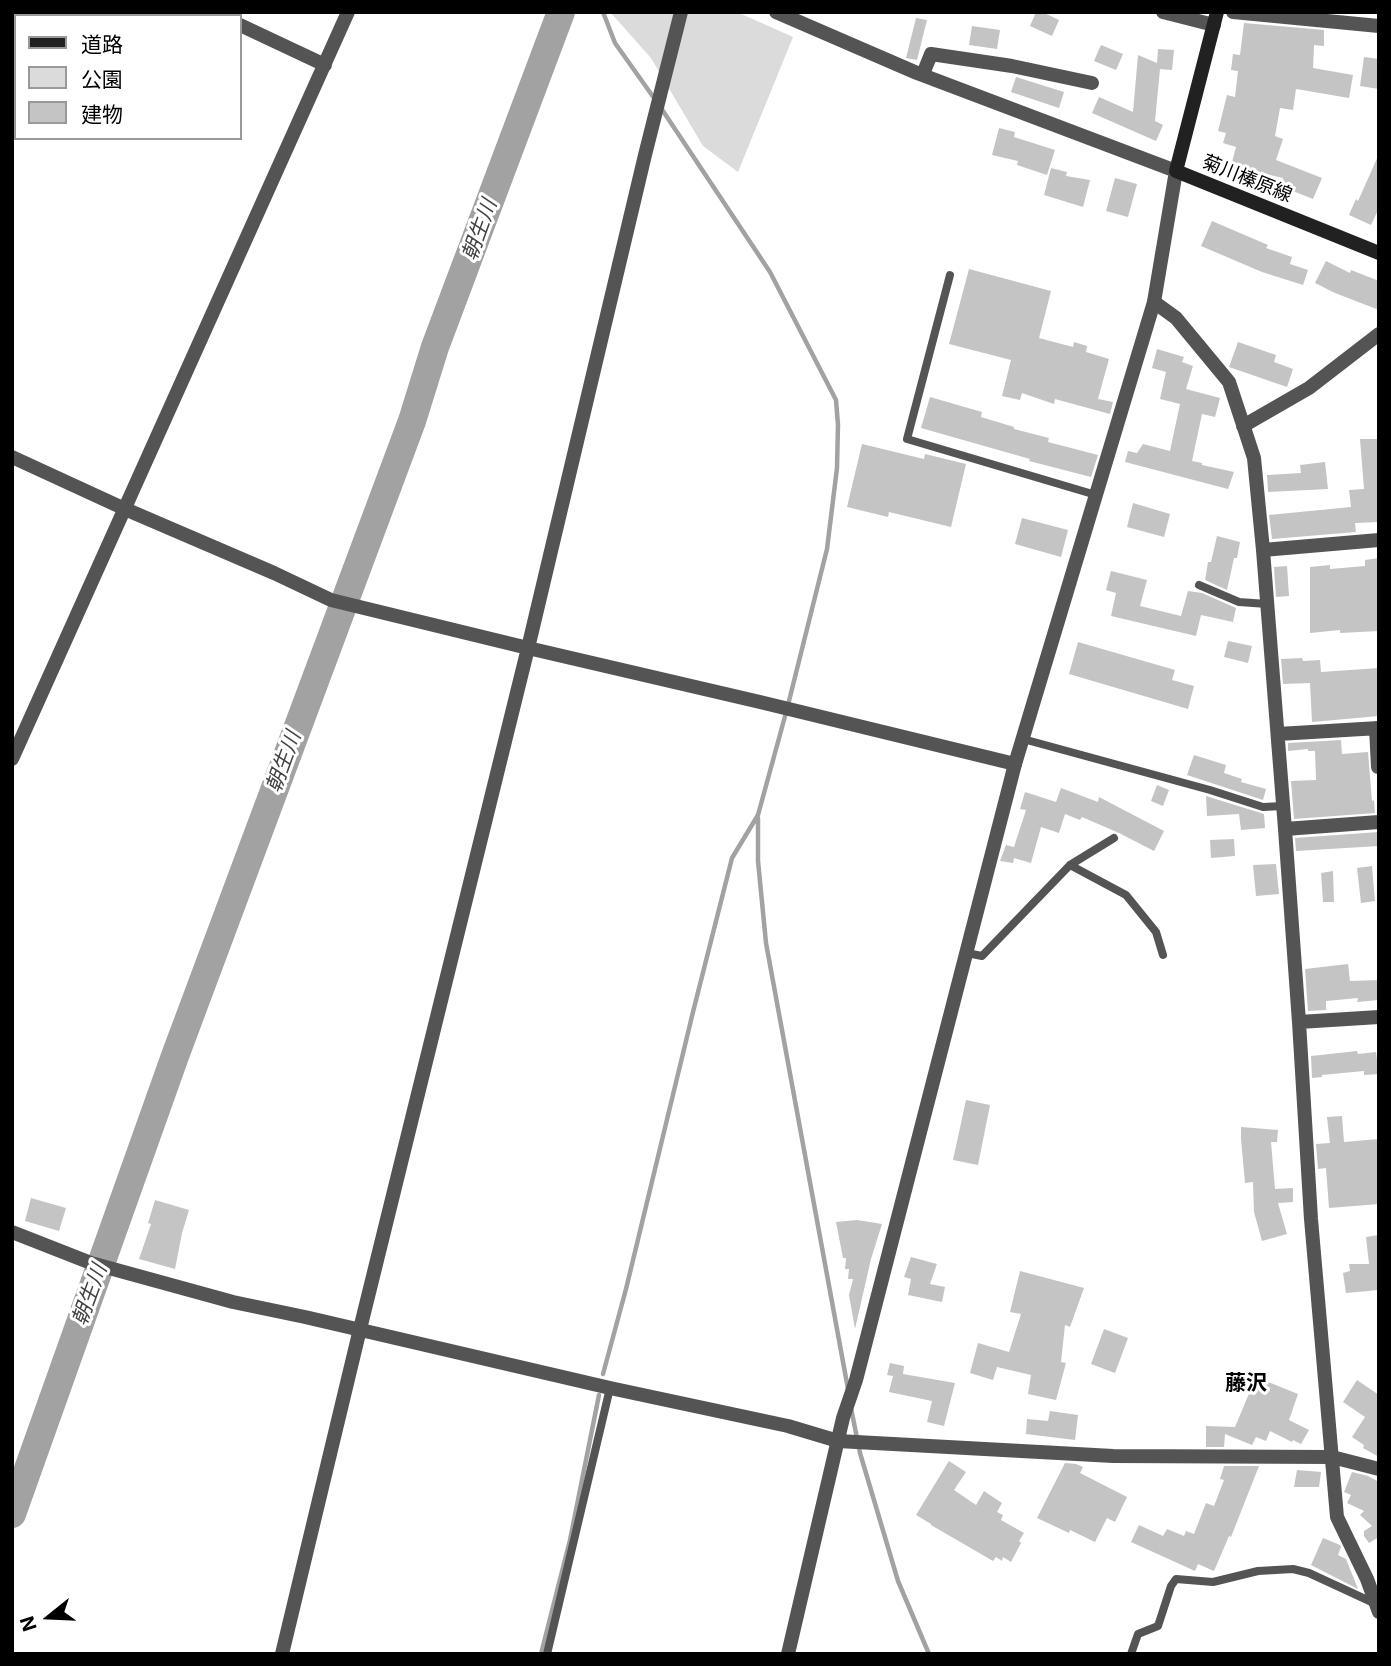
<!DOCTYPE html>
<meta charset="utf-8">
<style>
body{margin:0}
#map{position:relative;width:1391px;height:1666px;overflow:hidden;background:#fff;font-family:Inter,"Noto Sans JP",sans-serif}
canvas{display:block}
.frame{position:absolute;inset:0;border:14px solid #000;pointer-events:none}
.legend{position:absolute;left:14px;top:14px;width:228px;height:126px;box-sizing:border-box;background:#fff;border:2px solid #999;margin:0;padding:9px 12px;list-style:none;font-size:21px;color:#000}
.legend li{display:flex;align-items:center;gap:14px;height:35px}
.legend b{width:35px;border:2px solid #999}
.north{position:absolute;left:14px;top:1582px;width:70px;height:70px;-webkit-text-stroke:5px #fff;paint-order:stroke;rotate:252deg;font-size:19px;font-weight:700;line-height:28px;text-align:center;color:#000}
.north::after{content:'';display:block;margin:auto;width:24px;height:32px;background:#000;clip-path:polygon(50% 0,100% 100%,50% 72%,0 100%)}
</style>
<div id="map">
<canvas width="1391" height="1666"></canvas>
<div class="frame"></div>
<ul class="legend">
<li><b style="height:9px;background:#212121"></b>道路</li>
<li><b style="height:19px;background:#dbdbdb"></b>公園</li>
<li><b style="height:19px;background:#c4c4c4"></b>建物</li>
</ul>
<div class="north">N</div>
</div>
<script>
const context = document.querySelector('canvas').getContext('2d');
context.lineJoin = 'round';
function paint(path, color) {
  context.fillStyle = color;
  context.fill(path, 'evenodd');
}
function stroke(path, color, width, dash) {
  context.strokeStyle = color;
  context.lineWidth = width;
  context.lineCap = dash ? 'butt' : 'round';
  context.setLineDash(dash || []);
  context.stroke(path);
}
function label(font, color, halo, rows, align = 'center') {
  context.font = font + ' Inter,"Noto Sans JP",sans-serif';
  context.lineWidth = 6;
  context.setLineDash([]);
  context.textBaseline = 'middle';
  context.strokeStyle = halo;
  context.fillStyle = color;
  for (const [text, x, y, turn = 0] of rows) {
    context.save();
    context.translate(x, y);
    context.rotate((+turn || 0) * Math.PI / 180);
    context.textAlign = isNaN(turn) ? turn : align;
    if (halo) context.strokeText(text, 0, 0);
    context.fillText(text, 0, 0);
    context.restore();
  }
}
paint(new Path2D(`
 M610,12H737L793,37L738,172L703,146L651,58Z`), '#dbdbdb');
stroke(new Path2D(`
 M603,12L615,43L654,98
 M758,818V861L766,943L848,1389
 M603,1374L626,1289L693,1012L732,858L758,815L787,709L827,549L837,468L838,425L836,400L770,272L661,108
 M851,1408L860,1453L898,1581L929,1654
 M541,1654L570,1540L599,1395`), '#a2a2a2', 4.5);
stroke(new Path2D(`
 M12,1514L175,1056L412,421L435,347L561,12`), '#a2a2a2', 28);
paint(new Path2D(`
 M1036,12H1042L1059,20L1052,36L1030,26Z
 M916,18L927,20L917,60L906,58Z
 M1244,23L1324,30V46L1314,45L1313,68L1353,75L1349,98L1296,89L1293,110L1280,108L1275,136L1283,139L1276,160L1322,178L1313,199L1280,186L1283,178L1231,166L1236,147L1223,143L1226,133L1218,131L1227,95L1235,97L1238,71L1231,70L1233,54L1240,55Z
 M972,26L1000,30L997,49L969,45Z
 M1101,45L1123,54L1116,70L1094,61Z
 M1158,49L1174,50L1172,70L1160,69L1155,121L1163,125L1156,141L1092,113L1099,97L1133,112L1138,55L1157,63Z
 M1364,57L1379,59V89L1360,86Z
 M1016,77L1064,92L1059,108L1011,92Z
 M999,128L1015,132L1014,137L1055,150L1047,175L1017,165L1018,161L992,155Z
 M1379,154V208L1371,225L1349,215L1356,199L1358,201Z
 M1051,168L1067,172L1066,176L1090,180L1083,207L1044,195Z
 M1115,178L1137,184L1128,217L1106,211Z
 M1212,221L1268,245L1266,248L1292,257L1290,264L1308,270L1303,285L1262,272L1201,246Z
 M1326,261L1350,273L1351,270L1379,281V310L1335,293L1315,283Z
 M969,269L1051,291L1039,338L1073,347L1074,342L1087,346L1086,352L1109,359L1098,399L1113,402L1110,414L1055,399L1054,404L1022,393L1020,400L1002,396L1011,360L949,344Z
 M1238,342L1276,355L1274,362L1293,369L1287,387L1229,367Z
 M1157,349L1184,357L1182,362L1193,366L1186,389L1220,398L1215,417L1202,414L1192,461L1202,463V465L1234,472L1228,489L1125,462L1128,451L1137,453L1143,444L1170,451L1180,404L1160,399L1166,372L1152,368Z
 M930,397L982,412L981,417L1014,427V429L1049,438L1048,442L1098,455L1091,477L1029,461L1030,459L921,428Z
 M1360,439H1379V522L1355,523L1356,532L1272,539L1269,515L1351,507L1349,490L1364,489Z
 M862,444L924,459L925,454L966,464L951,527L889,512L888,517L847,507Z
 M1325,462L1328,489L1268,492L1267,475L1301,473L1300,465Z
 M1133,503L1170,514L1164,537L1127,527Z
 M1022,518L1068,530L1061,557L1015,544Z
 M1217,536L1240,542L1237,558H1234L1227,590L1205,580L1208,562H1211Z
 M1379,558V631L1340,633V630L1310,633V567L1330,565V569L1365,566V560Z
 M1287,566L1289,596L1276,597L1274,567Z
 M1111,571L1147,580L1140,606L1181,616L1188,591L1202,593L1236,608L1233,622L1201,615L1196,636L1111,616L1116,593L1106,590Z
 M1228,641L1252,646L1248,663L1224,657Z
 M1078,642L1175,670L1172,680L1194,686L1188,709L1069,674Z
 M1302,658L1303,661L1320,660L1321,672L1379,668V716L1312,722L1310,683L1283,684L1281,659Z
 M1341,740L1342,754L1368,752L1372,801L1374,800L1375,813L1294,819L1291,781L1316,780L1315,751H1308V749L1288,751V743Z
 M1194,755L1226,765L1224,773L1242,779L1241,782L1266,789L1263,800L1187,775Z
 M1157,785L1169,790L1163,806L1151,801Z
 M1061,788L1098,802L1099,797L1164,831L1154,851L1119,833L1082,817L1080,820L1065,814L1059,833L1041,827L1031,863L1014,858L1013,863L1000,861L1006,845L1014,847L1026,810L1020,809L1025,792L1056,802Z
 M1206,796L1264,814L1265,828L1241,830L1239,814L1207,816Z
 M1379,832V846L1296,851L1295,838Z
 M1234,839L1235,856L1211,858L1210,840Z
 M1276,864L1279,894L1256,896L1253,865Z
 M1372,866L1375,901L1361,903L1357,868Z
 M1333,871L1334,902H1323L1321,873Z
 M1348,964L1350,981L1379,980V1000L1357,1002L1358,998L1326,1001V1010L1308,1011L1305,969Z
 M1357,1051L1358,1054L1376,1052L1379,1074L1364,1075V1071L1322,1075V1077L1312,1078L1311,1056Z
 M966,1100L990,1105L978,1165L953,1160Z
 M1342,1116L1344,1142L1379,1139V1204L1329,1208L1326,1168L1318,1169L1316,1144L1330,1143L1327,1117Z
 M1241,1127L1278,1130L1277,1142H1271L1275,1189L1293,1188V1202L1278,1203L1287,1234L1262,1241L1254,1212L1253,1182L1245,1183L1241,1139Z
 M31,1198L66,1208L59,1231L25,1221Z
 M155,1200L189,1210L182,1233L175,1269L139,1259L151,1224L148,1223Z
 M857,1220L882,1224L871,1259L855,1329L849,1295L853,1279H848L849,1269H845L846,1258H843L836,1222Z
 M1379,1235V1290L1346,1293L1343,1273L1350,1271L1349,1264H1369L1366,1237Z
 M911,1257L937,1264L930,1284L945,1287L942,1302L908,1295L911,1279L904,1277Z
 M1020,1271L1084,1288L1070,1327L1065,1325L1061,1362L1066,1363L1056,1400L1028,1394L1031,1375L997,1367L993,1380L970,1373L978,1343L1009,1352L1021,1314L1010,1312Z
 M1104,1329L1128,1338L1115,1373L1091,1364Z
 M890,1363L904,1366L903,1374L955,1383L944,1426L927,1422L932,1401L889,1392L893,1376L887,1375Z
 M1256,1377L1298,1394L1289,1420L1309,1430L1301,1444L1293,1440L1292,1442L1270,1431L1266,1441L1256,1437L1252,1445L1225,1434L1224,1447H1206V1426L1235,1427Z
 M1357,1380L1379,1395V1457L1363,1448L1364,1445L1352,1437L1365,1417L1343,1402Z
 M1050,1411L1078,1415L1075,1440L1026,1434L1027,1419L1048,1421Z
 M949,1461L966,1472L954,1490L976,1505L984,1491L1002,1503L997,1512L1003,1515L1001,1520L1024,1533L1019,1541L1021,1543L1011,1562L1003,1557L1002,1561L996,1557L993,1561L931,1525V1524L916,1515Z
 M1065,1463L1076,1464L1083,1467L1080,1473L1127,1497L1115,1522L1107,1518L1095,1542L1070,1530L1069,1533L1037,1518Z
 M1224,1466H1259L1231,1537L1229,1536L1214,1571L1198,1564L1195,1571L1131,1542L1139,1525L1163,1536L1167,1529L1184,1536L1186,1531L1194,1534L1206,1503L1214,1506L1224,1480L1220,1479Z
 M1297,1470L1321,1472L1319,1487H1294Z
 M1352,1472L1368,1476L1379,1482V1537L1369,1543L1364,1536V1531L1372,1526L1360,1515L1364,1511L1347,1503L1351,1495L1344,1492Z
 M1323,1538L1340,1545L1341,1547L1338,1555L1346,1559L1358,1589L1311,1565Z`), '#c4c4c4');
stroke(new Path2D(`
 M950,275L907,439L1096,495
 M1199,585L1239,602L1267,604
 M1023,739L1210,790L1263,807L1283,806
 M1070,865L1126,895L1156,932L1163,955
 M967,953L982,956L1070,865L1114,838
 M547,1654L610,1388
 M1131,1654L1138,1634L1158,1626L1171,1586L1176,1579L1213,1582L1258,1571L1293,1569L1309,1573L1376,1604`), '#545454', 8);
stroke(new Path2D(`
 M212,12L220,16
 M1163,12L1214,25
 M1233,12L1379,26
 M26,16L31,12
 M240,25L325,65
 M12,27L16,24
 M923,74L931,54L1012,66L1092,83
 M1154,302L1176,318L1229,382L1254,458L1263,550L1285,829L1299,1022L1311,1219L1337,1517L1367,1579L1379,1612
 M1243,426L1309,388L1379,334
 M12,457L125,509L274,573L331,600L528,648L760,702L1015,764
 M1263,550L1379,540
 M1376,728L1378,767
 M1278,734L1379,728
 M12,759L348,12
 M1285,829L1379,822
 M1299,1022L1379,1017
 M12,1232L91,1263L233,1302L305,1317L610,1388L788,1426L838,1441L1113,1456L1332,1457L1379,1469
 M282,1654L360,1329L528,648L645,155L681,12`), '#545454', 14);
stroke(new Path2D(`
 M776,12L917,73L1176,171L1154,302L1015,764L856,1380L843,1418L788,1654`), '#545454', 14);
stroke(new Path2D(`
 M1217,12L1176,171L1379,253`), '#212121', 14);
label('19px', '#000', '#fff', [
 ["菊川榛原線",1247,179,22]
]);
label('italic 21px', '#434343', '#fff', [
 ["朝生川",480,230,-70],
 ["朝生川",284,762,-70],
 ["朝生川",90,1295,-70]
]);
label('bold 21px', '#000', '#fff', [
 ["藤沢",1246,1384]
]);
</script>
